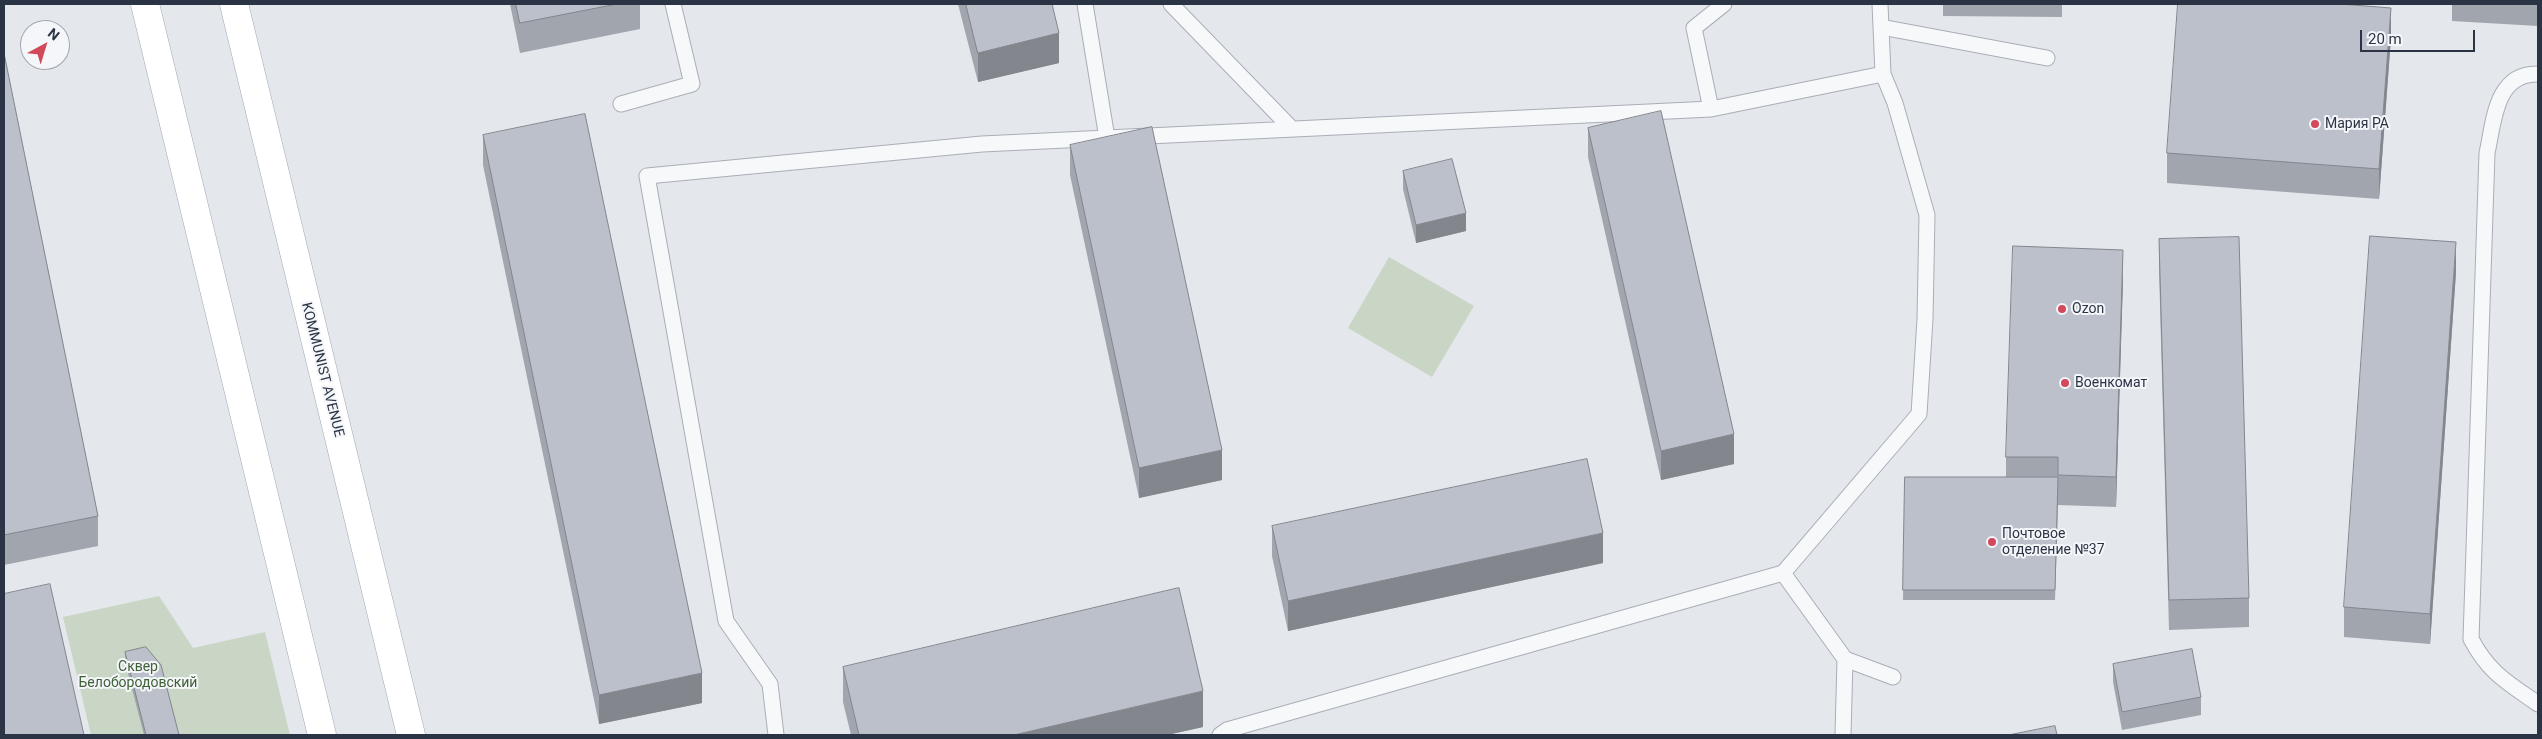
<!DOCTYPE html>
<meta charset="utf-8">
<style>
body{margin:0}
#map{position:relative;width:2542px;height:739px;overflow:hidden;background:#e4e7ec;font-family:Roboto,sans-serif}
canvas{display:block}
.frame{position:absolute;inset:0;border:5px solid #2b3445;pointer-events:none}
.north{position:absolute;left:20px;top:20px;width:50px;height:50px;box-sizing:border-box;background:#f4f6f9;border:1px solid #a4a8b1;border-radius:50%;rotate:39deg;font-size:14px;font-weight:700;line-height:20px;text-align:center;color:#2b3445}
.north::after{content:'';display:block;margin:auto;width:18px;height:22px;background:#d1495b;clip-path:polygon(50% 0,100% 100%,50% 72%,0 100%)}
.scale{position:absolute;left:2360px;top:30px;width:115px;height:22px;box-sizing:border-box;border:2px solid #2b3445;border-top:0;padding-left:6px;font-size:15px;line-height:18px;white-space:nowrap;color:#2b3445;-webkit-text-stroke:4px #f4f6f9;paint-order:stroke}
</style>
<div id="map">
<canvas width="2542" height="739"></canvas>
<div class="frame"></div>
<div class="north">N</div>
<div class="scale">20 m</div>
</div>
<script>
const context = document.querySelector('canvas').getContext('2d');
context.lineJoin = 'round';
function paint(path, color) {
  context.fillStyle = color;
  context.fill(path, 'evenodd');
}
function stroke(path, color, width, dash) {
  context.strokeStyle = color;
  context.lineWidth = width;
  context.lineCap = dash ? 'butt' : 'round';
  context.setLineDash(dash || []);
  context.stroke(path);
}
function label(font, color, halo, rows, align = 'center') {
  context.font = font + ' Roboto,sans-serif';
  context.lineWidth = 4;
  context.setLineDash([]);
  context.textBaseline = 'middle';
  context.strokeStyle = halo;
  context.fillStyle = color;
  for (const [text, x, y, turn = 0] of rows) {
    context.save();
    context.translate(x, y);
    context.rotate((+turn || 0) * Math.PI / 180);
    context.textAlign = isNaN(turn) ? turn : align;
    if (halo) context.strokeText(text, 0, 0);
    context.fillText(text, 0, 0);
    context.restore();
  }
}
paint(new Path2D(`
 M1389,257L1474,306L1432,377L1348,328Z
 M159,596L193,648L265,632L290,735H91L63,617Z`), '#c9d6c5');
const service = new Path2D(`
 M1085,4L1107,138
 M1171,4L1292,129
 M1724,4L1694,28L1711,109L1883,74
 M1880,4L1881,27
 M2538,74C2495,73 2494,122 2487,153L2471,639C2489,673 2507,682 2538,704
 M621,104L692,84L673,4
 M1783,573L1919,414L1925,319L1927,215L1895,103L1883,74L1881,27L2047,58
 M1845,659L1893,677
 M776,735L770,684L726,621L647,176L982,144L1711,109
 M1220,735L1227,730L1783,573L1845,659L1843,735`);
const primary = new Path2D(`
 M145,4L322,735
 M234,4L411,735`);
stroke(service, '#a9aeb7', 17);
stroke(primary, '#a3abb8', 29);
stroke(service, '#f7f8fa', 15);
stroke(primary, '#fff', 28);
paint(new Path2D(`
 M510,4H640V29L520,53Z
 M958,4H1052L1059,63L978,82Z
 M1943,4H2062V17L1943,16Z
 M2452,4H2538V26L2452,21Z
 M2391,37L2379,199L2167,183V153Z
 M4,53L98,516V546L4,565Z
 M1588,128L1734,464L1661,480L1588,157Z
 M483,135L702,703L599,724L483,165Z
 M1070,145L1222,480L1139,498L1070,175Z
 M1403,171L1466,231L1416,243L1403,189Z
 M2159,239L2249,598V627L2169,630L2159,269Z
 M2456,272L2430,644L2344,637V607Z
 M2123,279L2116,507L2058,505L2055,600H1903L1905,477H2006V457Z
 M1272,526L1603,563L1288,631L1272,556Z
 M125,652L179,735H144L125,662Z
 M2113,664L2201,697V715L2122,730L2113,682Z
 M843,667L1203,727L1167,735H851L843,702Z`), '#a1a5ae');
paint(new Path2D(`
 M2391,8V37L2379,199V169Z
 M1059,33V63L978,82V53Z
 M1466,213V231L1416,243V225Z
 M2456,242V272L2430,644V614Z
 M2123,250V279L2116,507V477Z
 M1734,434V464L1661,480V451Z
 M1222,450V480L1139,498V468Z
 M1603,533V563L1288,631V601Z
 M702,673V703L599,724V695Z
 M1203,691V727L1167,735H1014Z`), '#83868d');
const building = new Path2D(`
 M516,4H617L520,23Z
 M966,4H1052L1059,33L978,53Z
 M2178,4H2341L2391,8L2379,169L2167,153Z
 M4,53L98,516L4,535Z
 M1661,111L1734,434L1661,451L1588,128Z
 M585,114L702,673L599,695L483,135Z
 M1152,127L1222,450L1139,468L1070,145Z
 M1452,159L1466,213L1416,225L1403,171Z
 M2370,236L2456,242L2430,614L2344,607Z
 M2239,237L2249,598L2169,600L2159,239Z
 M2013,246L2123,250L2116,477L2058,475V457H2006Z
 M1587,459L1603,533L1288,601L1272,526Z
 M1905,477H2058L2055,590H1903Z
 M50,584L84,735H4V594Z
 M1179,588L1203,691L1014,735H859L843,667Z
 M146,647L161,665L179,735H146L125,652Z
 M2192,649L2201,697L2122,712L2113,664Z
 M2055,726L2057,735H2009Z`);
paint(building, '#bbc0ca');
stroke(building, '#83868d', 1);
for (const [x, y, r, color] of [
 [2315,124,5,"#d1495b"],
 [2062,309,5,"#d1495b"],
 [2065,383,5,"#d1495b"],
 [1992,542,5,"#d1495b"]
]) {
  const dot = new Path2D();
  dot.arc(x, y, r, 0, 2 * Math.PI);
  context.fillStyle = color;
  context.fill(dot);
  stroke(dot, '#f4f6f9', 2);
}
label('14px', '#2b3445', '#f4f6f9', [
 ["Мария РА",2325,124],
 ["Ozon",2072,309],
 ["Военкомат",2075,383],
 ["Почтовое",2002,534],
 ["отделение №37",2002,550]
], 'left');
label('14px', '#2b3445', '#f4f6f9', [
 ["KOMMUNIST AVENUE",322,370,76]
]);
label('14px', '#3f6138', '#f4f6f9', [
 ["Сквер",138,667],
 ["Белобородовский",138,683]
]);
</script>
